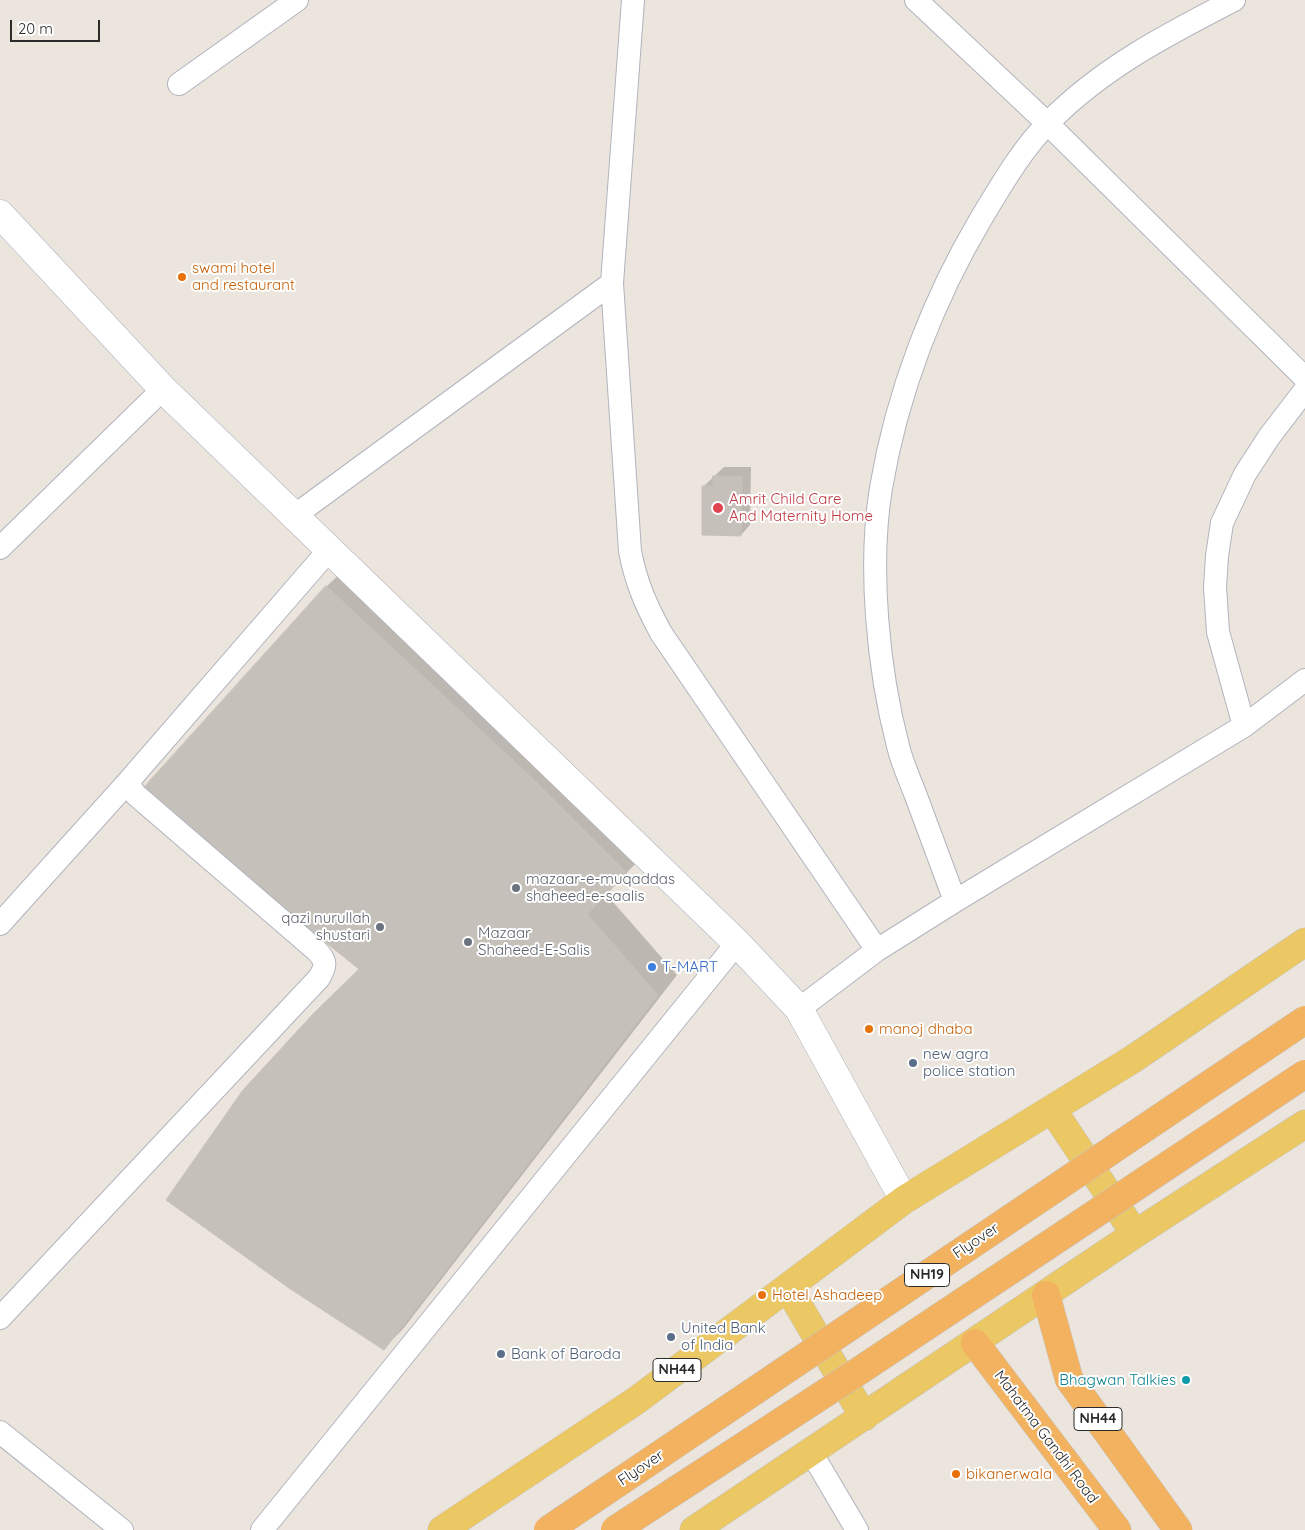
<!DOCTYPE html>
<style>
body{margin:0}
#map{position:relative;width:1305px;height:1530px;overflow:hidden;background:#ece5dd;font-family:Quicksand,sans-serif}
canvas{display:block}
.scale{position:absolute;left:10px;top:20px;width:90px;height:22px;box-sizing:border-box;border:2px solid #2b2b2b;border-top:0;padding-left:6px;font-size:15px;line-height:18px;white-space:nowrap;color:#2b2b2b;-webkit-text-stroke:4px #fff;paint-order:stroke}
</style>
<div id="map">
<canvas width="1305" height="1530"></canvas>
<div class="scale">20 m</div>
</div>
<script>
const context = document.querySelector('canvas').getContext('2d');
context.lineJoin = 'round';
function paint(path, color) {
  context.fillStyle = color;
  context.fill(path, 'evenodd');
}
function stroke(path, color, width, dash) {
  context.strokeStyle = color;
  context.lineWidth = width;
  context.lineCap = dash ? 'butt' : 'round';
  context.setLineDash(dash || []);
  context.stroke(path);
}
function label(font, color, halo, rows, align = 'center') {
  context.font = font + ' Quicksand,sans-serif';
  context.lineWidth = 4;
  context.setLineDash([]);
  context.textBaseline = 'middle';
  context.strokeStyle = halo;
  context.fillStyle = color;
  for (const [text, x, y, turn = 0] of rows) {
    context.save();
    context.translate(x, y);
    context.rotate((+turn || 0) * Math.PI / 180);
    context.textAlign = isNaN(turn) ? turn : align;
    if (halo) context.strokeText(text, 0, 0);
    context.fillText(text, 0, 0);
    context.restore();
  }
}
paint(new Path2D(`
 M724,467H751L750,525L741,535L704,486Z
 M346,568L646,853L606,894L677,975L403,1329L384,1348L361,969L326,587Z`), '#0003');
const building = new Path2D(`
 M713,476L742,477L741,536L702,535V486H713Z
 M326,586L532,778L627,873L587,914L658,995L384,1350L289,1288L166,1200L243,1090L313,1014L359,969L139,793Z`);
paint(building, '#c5c0b9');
stroke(building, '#c7c1b7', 1);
const minor = new Path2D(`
 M633,0L612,283L630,551C636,583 646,605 661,633L877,950
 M916,0L1047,123L1305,378
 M179,84L297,0
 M294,516L612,283
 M0,548L163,389
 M1244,726L1218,632L1215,587L1217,556L1222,523L1245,474L1269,437L1305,390
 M955,901C942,866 929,831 916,796C910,780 902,763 898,746C878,669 868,567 881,488C897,393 933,299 982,217C1002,184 1022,149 1049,122C1102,68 1168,34 1234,0
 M0,924L127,783L329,550
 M799,1009L877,950L955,901L1244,726L1305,680
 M0,1318L319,978C326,966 327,962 317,951L136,795L127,783
 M0,1432L122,1530
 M811,1452L857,1530
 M262,1530L737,943`);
const tertiary = new Path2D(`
 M0,214L163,389L737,943L799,1009L904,1200`);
const primary = new Path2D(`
 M1052,1109L1135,1234
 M788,1288L864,1417
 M442,1530L637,1400L904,1200L1133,1059L1305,942
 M694,1530L1135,1234L1305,1124`);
const trunk = new Path2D(`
 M1046,1295L1069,1379L1178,1530
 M975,1343L1117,1530`);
stroke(minor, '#b1b4be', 24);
stroke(tertiary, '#b1b4be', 29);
stroke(primary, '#c4c4c4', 29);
stroke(trunk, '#c4c4c4', 29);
stroke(minor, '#fff', 22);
stroke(tertiary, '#fff', 28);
stroke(primary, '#ebc863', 28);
stroke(trunk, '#f2b260', 28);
const trunkBridge = new Path2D(`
 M548,1530L1305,1020
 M615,1530L856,1373L1305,1074`);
stroke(trunkBridge, '#c4c4c4', 29, []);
stroke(trunkBridge, '#f2b260', 28);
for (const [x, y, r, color] of [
 [182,277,5,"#e8710a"],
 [718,508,6,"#e0444e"],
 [516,888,5,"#6b7280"],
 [380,927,5,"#6b7280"],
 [468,942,5,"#6b7280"],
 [652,967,5,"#3f7fe0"],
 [869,1029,5,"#e8710a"],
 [913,1063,5,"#5c6f8a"],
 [762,1295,5,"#e8710a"],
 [671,1337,5,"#5c6f8a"],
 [501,1354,5,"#5c6f8a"],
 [1186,1380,5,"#0f9aa8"],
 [956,1474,5,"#e8710a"]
]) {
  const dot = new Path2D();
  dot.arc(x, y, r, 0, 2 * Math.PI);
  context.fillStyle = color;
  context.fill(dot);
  stroke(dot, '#fff', 2);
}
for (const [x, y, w] of [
 [927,1275,45],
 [677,1370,48],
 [1098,1419,48]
]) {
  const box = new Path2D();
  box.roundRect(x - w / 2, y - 11.5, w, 23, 4);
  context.fillStyle = '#fff';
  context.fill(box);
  stroke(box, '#2b2b2b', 1);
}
label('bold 14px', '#2b2b2b', null, [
 ["NH19",927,1275],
 ["NH44",677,1370],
 ["NH44",1098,1419]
]);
label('15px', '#c56008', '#fff', [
 ["swami hotel",192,268],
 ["and restaurant",192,285],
 ["manoj dhaba",879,1029],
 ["Hotel Ashadeep",772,1295],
 ["bikanerwala",966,1474]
], 'left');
label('15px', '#be3a42', '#fff', [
 ["Amrit Child Care",729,499],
 ["And Maternity Home",729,516]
], 'left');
label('15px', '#5b616d', '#fff', [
 ["mazaar-e-muqaddas",526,879],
 ["shaheed-e-saalis",526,896],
 ["qazi nurullah",370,918,"right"],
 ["shustari",370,935,"right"],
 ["Mazaar",478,933],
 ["Shaheed-E-Salis",478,950]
], 'left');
label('15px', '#366cbe', '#fff', [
 ["T-MART",662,967]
], 'left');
label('15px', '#4e5e75', '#fff', [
 ["new agra",923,1054],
 ["police station",923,1071],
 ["United Bank",681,1328],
 ["of India",681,1345],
 ["Bank of Baroda",511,1354]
], 'left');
label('15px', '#2b2b2b', '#fff', [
 ["Flyover",976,1241,-34],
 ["Mahatma Gandhi Road",1046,1437,53],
 ["Flyover",641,1468,-34]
]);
label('15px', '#0d838f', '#fff', [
 ["Bhagwan Talkies",1176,1380]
], 'right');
</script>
